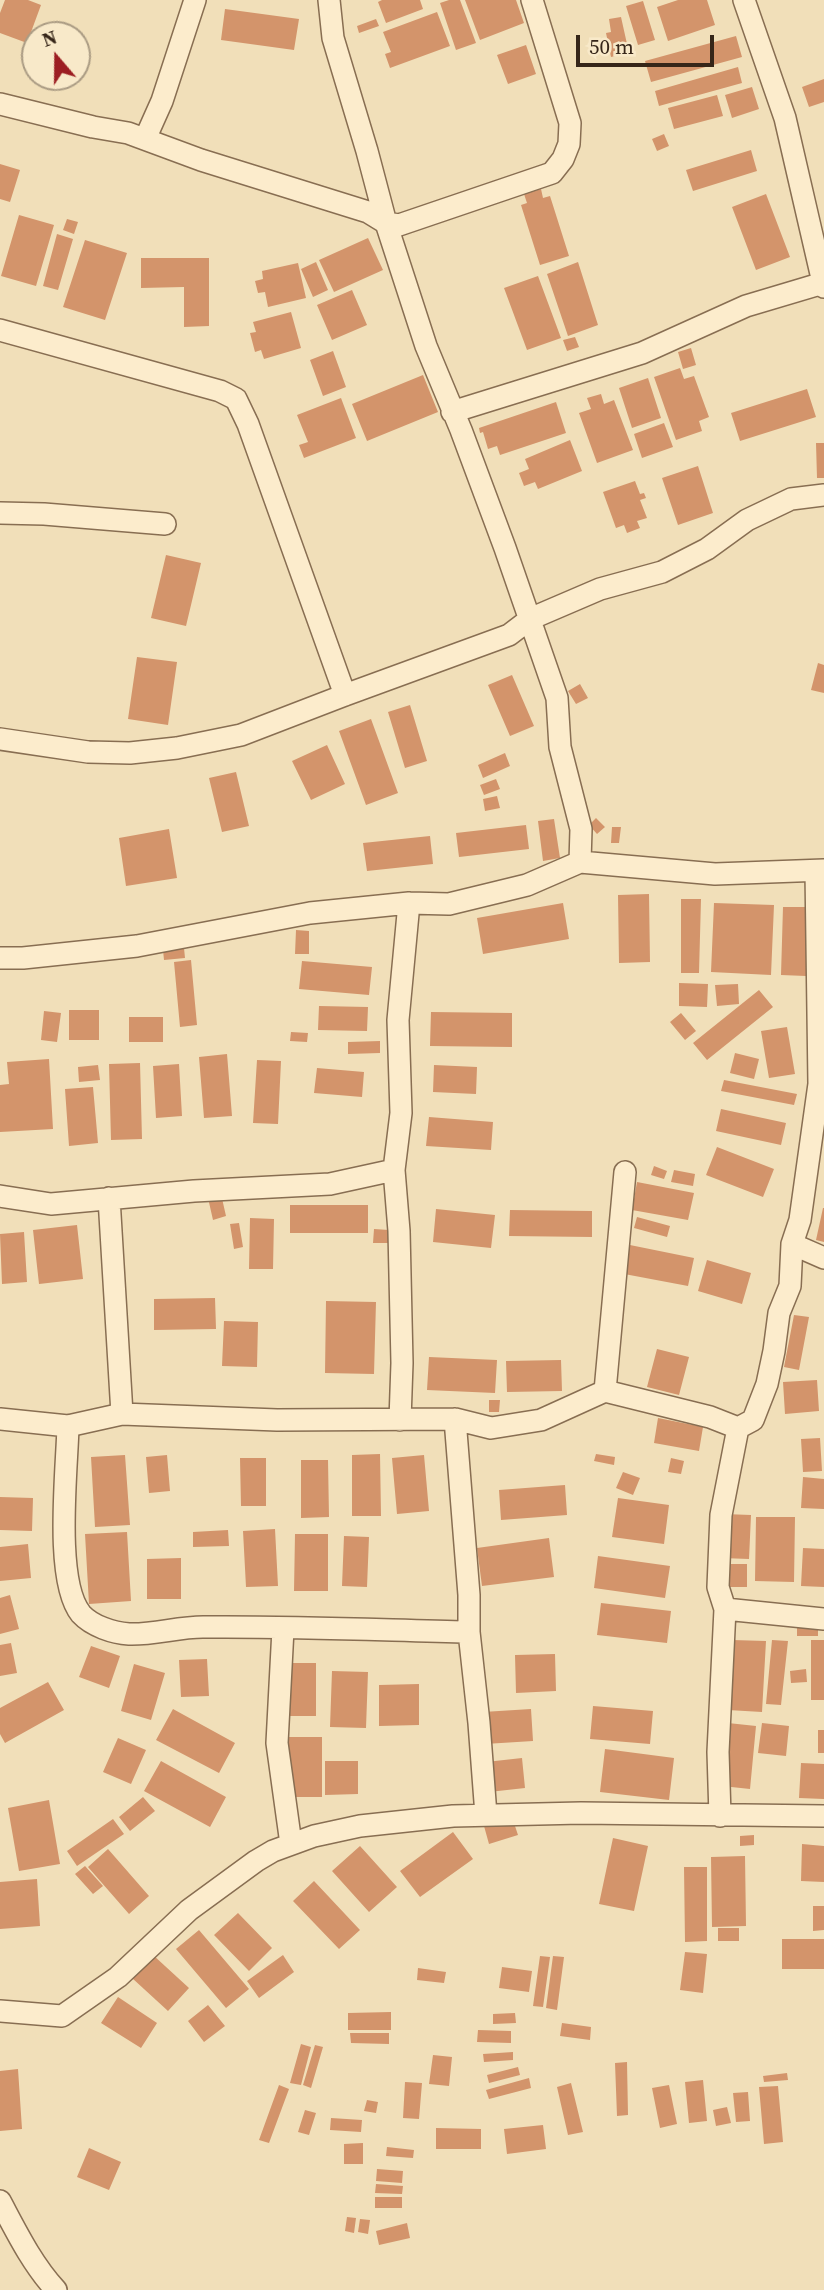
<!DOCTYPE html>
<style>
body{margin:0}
#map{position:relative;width:824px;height:2290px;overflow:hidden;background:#f1dfb9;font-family:"Source Serif 4",serif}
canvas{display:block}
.north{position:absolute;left:21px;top:21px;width:70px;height:70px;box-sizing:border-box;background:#f8e9c9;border:2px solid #aa9b83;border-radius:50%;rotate:340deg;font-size:19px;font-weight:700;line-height:28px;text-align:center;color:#362619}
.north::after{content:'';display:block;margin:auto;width:24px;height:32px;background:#9c1e22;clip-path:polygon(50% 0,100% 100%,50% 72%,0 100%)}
.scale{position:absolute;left:576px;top:35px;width:138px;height:32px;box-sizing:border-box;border:4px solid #362619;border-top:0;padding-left:9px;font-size:21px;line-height:24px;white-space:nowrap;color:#362619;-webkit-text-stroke:5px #f8e9c9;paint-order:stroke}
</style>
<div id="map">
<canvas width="824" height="2290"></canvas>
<div class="north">N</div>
<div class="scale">50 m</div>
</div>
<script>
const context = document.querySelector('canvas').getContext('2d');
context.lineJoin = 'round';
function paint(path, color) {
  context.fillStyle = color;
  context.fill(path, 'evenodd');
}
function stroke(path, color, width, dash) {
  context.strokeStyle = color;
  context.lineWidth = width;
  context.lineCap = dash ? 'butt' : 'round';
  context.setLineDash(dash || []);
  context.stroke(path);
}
paint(new Path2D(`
 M5,0H28L41,5L27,43L0,33V13Z
 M382,0H420L423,9L386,23L378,2Z
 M449,0H460L476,43L456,50L440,3Z
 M465,0H516L524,23L480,40Z
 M678,0H707L715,25L668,41L657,7Z
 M643,1L655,40L638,45L626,6Z
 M225,9L299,19L294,50L221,40Z
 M437,12L450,46L390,68L385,54L391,52L383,32Z
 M621,17L629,53L611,57L606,33L611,32L609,19Z
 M376,19L379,26L359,33L357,26Z
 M736,36L742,57L651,82L645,61Z
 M526,45L536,74L508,84L497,55Z
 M738,67L742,83L659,106L655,91Z
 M824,79V102L809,107L802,87Z
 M752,87L759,109L732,118L725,95Z
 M717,95L723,116L674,129L668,108Z
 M664,134L669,146L657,151L652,139Z
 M751,150L757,171L693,191L686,170Z
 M0,164L20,170L10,202L0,199Z
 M541,189L543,198L550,196L569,256L540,265L521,205L527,203L524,194Z
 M766,194L790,257L756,270L732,207Z
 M19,215L54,225L36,286L1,276Z
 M67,219L78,222L74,234L63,230Z
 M57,234L73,239L58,290L43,286Z
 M368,238L383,270L334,292L319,260Z
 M85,240L127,253L105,320L63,307Z
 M141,258H209V326L184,327V287L141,288Z
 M316,262L328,290L313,297L301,269Z
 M578,262L598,325L568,336L547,274Z
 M298,263L306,298L268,307L265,292L258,293L255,281L263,279L262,271Z
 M538,276L561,338L527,350L504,288Z
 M352,290L367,325L332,340L317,305Z
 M291,312L301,348L264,359L261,350L255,352L250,333L256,332L253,322Z
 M575,337L579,347L567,351L563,340Z
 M691,348L696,365L683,369L678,352Z
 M333,351L346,387L323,396L310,360Z
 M680,368L684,379L694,376L709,417L699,421L702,431L676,440L654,377Z
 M423,375L438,412L367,441L352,404Z
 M648,378L661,418L632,428L619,388Z
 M807,389L816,417L740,441L731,413Z
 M601,394L604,404L614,400L633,450L597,463L579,413L591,409L587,398Z
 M341,398L356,438L304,458L299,445L308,442L297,415Z
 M556,402L566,433L500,455L497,446L488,449L483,432L480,433L479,428Z
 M664,423L673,447L642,458L634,434Z
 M570,440L582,471L538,489L535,482L524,486L519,473L529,469L525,459Z
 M816,443H824V478H817Z
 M698,466L713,513L678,525L662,478Z
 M635,481L640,494L644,493L646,498L640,500L647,518L637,521L640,528L627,533L624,525L616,528L603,492Z
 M166,555L201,563L186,626L151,618Z
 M137,657L177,662L168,725L128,719Z
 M818,663L824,665V693L811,690Z
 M512,675L534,726L510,736L488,685Z
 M580,684L588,698L576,704L568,691Z
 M410,705L427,761L405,768L388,712Z
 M371,719L398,793L366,805L339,731Z
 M327,745L345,784L311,800L292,761Z
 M505,753L510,766L483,778L478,765Z
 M236,772L249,826L222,832L209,778Z
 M496,779L500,789L484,795L480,785Z
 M497,796L500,808L485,811L483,799Z
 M596,818L605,827L597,834L589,825Z
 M554,819L560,858L543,861L538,821Z
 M526,825L529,849L459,857L456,833Z
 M612,827H621L619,843H611Z
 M169,829L177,878L126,886L119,838Z
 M430,836L433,864L367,871L363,843Z
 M649,894L650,962L619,963L618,895Z
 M681,899H701L699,973H681Z
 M563,903L569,939L483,954L477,918Z
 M714,903L774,905L771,975L711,972Z
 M783,907H807L806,976L781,975Z
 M296,930L309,931V954H295Z
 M184,948L185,958L164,960L163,950Z
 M191,960L197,1025L180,1027L174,962Z
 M302,961L372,967L369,995L299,989Z
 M679,983L708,984L707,1007L679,1006Z
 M738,984L739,1004L717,1006L715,985Z
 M759,990L773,1007L707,1060L693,1043Z
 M319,1006L368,1007L367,1031L318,1030Z
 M69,1010H99V1040H69Z
 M44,1011L61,1013L57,1042L41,1040Z
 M431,1012L512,1013V1047L430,1046Z
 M681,1013L696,1031L685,1040L670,1022Z
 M129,1017H163V1042H129Z
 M787,1027L795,1074L769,1078L761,1031Z
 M291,1032L308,1033L307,1042L290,1041Z
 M380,1041V1053L348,1054V1042Z
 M735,1053L759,1059L754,1079L730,1073Z
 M227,1054L232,1116L204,1118L199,1057Z
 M49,1059L53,1129L0,1132V1085L9,1084L7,1062Z
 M257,1060L281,1061L278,1124L253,1123Z
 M140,1063L142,1139L111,1140L109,1064Z
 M179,1064L182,1116L156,1118L153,1066Z
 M98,1065L100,1080L79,1082L78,1067Z
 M434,1065L477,1067L476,1094L433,1092Z
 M317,1068L364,1072L362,1097L314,1093Z
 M724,1080L797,1094L794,1105L721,1091Z
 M93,1087L98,1143L69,1146L65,1089Z
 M721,1109L786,1123L781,1145L716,1131Z
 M429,1117L493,1122L491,1150L426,1146Z
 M717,1147L774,1169L763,1197L706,1175Z
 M654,1166L667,1171L664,1179L651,1175Z
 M674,1170L695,1174L693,1186L671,1182Z
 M637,1182L694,1193L688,1220L632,1210Z
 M221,1194L226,1216L213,1220L208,1198Z
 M290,1205H368V1233H290Z
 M823,1208H824V1242L816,1240Z
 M436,1209L495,1215L491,1248L433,1242Z
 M510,1210L592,1211V1237L509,1236Z
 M637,1217L670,1226L667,1237L634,1228Z
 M250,1218L274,1219L273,1269H249Z
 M239,1223L243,1247L234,1249L230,1224Z
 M77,1225L83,1279L39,1284L33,1230Z
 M374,1229L389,1230L388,1243H373Z
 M24,1232L27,1282L2,1284L0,1234Z
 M625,1244L694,1258L688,1286L619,1273Z
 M707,1260L751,1273L742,1304L698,1291Z
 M215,1298L216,1329L154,1330V1299Z
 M326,1301L376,1302L374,1374L325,1373Z
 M794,1315L809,1317L799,1370L784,1367Z
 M224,1321L258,1322L257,1367L222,1366Z
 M657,1349L689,1357L679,1395L647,1387Z
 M429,1357L497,1360L495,1393L427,1390Z
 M561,1360L562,1391L507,1392L506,1361Z
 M817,1380L819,1411L785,1414L783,1382Z
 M489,1400H500L499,1412H489Z
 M658,1418L703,1427L699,1451L654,1443Z
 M820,1438L822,1471L803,1472L801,1439Z
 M380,1454L381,1516H352V1455Z
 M596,1454L615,1457L614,1465L594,1461Z
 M125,1455L130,1525L95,1527L91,1457Z
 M167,1455L170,1491L149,1493L146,1457Z
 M424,1455L429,1511L397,1514L392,1458Z
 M240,1458H266V1506H241Z
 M671,1458L684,1461L681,1474L668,1472Z
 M301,1460H328L329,1517L301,1518Z
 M623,1472L640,1478L633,1495L616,1488Z
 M803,1477L824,1479V1509L801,1508Z
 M565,1485L567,1515L501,1520L499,1490Z
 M0,1497L33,1498L32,1531L0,1530Z
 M618,1498L669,1505L664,1544L612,1537Z
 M724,1514L751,1515L749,1559L722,1558Z
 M756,1517H795L794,1582L755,1581Z
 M275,1529L278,1586L246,1587L243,1531Z
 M228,1530L229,1546L193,1547V1532Z
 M127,1532L131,1601L89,1604L85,1534Z
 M295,1534H328V1591H294Z
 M344,1536L369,1537L367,1587L342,1586Z
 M549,1538L554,1577L482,1586L477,1548Z
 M28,1544L31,1578L0,1581V1547Z
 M803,1548L824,1549V1587L801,1586Z
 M598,1556L670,1566L665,1598L594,1588Z
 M181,1558V1599H147V1559Z
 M720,1564H747V1587H721Z
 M10,1595L19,1629L0,1634V1598Z
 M601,1603L671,1611L667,1643L597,1635Z
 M797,1628H818V1636H797Z
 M732,1640L766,1641L762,1712L728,1710Z
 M772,1640L788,1641L781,1705L766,1704Z
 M811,1640H824V1700H811Z
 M11,1643L17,1673L0,1676V1645Z
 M91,1646L120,1656L109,1688L79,1677Z
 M555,1654L556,1691L516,1693L515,1655Z
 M207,1659L209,1696L181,1697L179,1660Z
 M284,1663H316V1716H284Z
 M134,1664L165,1673L151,1720L121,1711Z
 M806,1669L807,1682L791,1683L790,1671Z
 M332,1671L368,1672L366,1728L330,1727Z
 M48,1682L64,1710L5,1743L0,1734V1708Z
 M419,1684V1725L379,1726V1685Z
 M593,1706L653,1711L650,1744L590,1739Z
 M173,1709L235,1743L219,1773L156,1740Z
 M531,1709L533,1741L485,1744L483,1712Z
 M728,1723L756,1726L750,1789L722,1786Z
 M762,1723L789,1726L786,1756L758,1753Z
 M818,1730H824V1753H818Z
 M289,1737H322V1797H288Z
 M118,1738L146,1750L131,1784L103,1772Z
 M605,1749L674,1758L669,1800L600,1792Z
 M522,1758L525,1788L489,1792L486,1762Z
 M161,1761L226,1797L210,1827L144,1791Z
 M325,1761H358V1794L325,1795Z
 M801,1763L824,1764V1799L799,1798Z
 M143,1797L155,1811L130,1831L119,1817Z
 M49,1800L60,1864L19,1871L8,1808Z
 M512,1817L518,1835L489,1844L484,1826Z
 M113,1819L124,1834L77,1866L67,1851Z
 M453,1832L473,1859L420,1897L400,1871Z
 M754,1835V1845L740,1846V1836Z
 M613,1838L648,1846L634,1911L599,1904Z
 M802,1844L824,1846V1882L801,1881Z
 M360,1846L397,1887L369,1912L332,1871Z
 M108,1849L149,1896L129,1914L88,1867Z
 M745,1856L746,1926L712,1927L711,1857Z
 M85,1866L103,1886L93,1894L75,1874Z
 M684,1867H707V1941L685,1942Z
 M37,1879L40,1926L0,1929V1882Z
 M314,1881L360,1930L339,1949L293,1901Z
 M813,1906H824V1930L813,1931Z
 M238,1913L272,1948L249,1971L214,1935Z
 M718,1928H739V1941H718Z
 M199,1930L249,1989L226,2008L176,1949Z
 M782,1939H824V1969H782Z
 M685,1952L707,1954L703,1993L680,1990Z
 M153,1955L189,1988L168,2011L132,1978Z
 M283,1955L294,1972L259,1998L247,1981Z
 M540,1956L550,1957L543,2007L533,2006Z
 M553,1956L564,1957L557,2010L546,2008Z
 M502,1967L532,1971L529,1992L499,1988Z
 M418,1968L446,1972L444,1983L417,1980Z
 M118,1997L157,2023L141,2048L101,2023Z
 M208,2005L225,2026L204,2042L188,2021Z
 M391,2012V2030H348V2013Z
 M515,2013L516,2023L493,2024V2014Z
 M562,2023L591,2027L590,2040L560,2036Z
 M478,2030L511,2031V2043L477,2042Z
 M350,2033H389V2044L351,2043Z
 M301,2044L311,2047L301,2085L290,2083Z
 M315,2045L323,2047L311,2088L303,2085Z
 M513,2052V2060L484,2062L483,2054Z
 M433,2055L452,2057L449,2086L429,2084Z
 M627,2062L628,2115L617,2116L615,2063Z
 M518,2067L520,2075L489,2083L487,2075Z
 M18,2069L22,2129L0,2131V2071Z
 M787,2073L788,2080L764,2082L763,2076Z
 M529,2078L531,2088L489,2099L486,2090Z
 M703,2080L707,2121L689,2123L685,2082Z
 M405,2082L422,2083L419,2119L403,2118Z
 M571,2083L583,2132L568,2135L557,2087Z
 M279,2085L289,2089L269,2143L259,2140Z
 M669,2085L677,2124L660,2128L652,2088Z
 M778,2086L783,2142L764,2144L759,2087Z
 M748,2092L750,2121L736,2122L733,2093Z
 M367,2100L378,2102L376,2113L364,2111Z
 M727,2107L731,2123L716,2126L713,2110Z
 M305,2110L316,2113L309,2135L298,2132Z
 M331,2118L362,2120L361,2132L330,2130Z
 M543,2125L546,2149L507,2154L504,2129Z
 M436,2128L481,2129V2149H436Z
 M363,2143V2164H344V2144Z
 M387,2147L414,2150L413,2158L386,2156Z
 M89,2148L121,2162L109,2190L77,2177Z
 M377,2169L403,2171L402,2183L376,2181Z
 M376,2184L403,2186L402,2194L375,2193Z
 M375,2197H402V2208H375Z
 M347,2217L356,2218L354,2233L345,2231Z
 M360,2219L370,2220L368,2234L358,2232Z
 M407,2223L410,2238L379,2245L376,2231Z`), '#d3946b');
const minor = new Path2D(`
 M329,0L333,38L367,151L386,223L426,346L461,430L505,548L557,698L560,747L581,829L580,862
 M744,0L785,118L824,287
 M0,104L93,127L128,133L201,160L368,212L386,223L399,225L552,173L563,159L569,144L570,123L532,0
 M145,139L162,101L195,0
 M0,330L220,391L236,399L248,424L345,695
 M452,412L642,353L746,306L823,283
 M0,513L44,514L165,524
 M0,739L88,752L130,753L177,748L241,735L345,695L509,635L530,619L600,589L662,572L707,549L747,520L791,499L824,495
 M0,958H23L137,946L310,913L409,903L449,904L527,885L580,862L715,874L824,870
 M0,1196L51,1204L194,1191L330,1184L394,1170
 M109,1198L122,1414
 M792,1244L824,1258
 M605,1391L625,1172
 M0,1419L68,1426L122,1414L277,1420L455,1419L491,1428L541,1420L605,1391L710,1417L738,1428
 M455,1419L469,1595V1632L479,1723L486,1815
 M400,1420L402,1363L399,1231L394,1170L401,1113L398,1020L409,903
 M68,1426C67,1470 54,1581 81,1614C92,1626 113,1633 129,1634C153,1635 178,1627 203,1627C291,1626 380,1630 469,1632
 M725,1609L824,1619
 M283,1629L277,1743L291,1844
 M720,1816L718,1752L725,1609L718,1587L721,1515L738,1428L753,1420L767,1384L774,1351L779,1313L790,1286L792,1244L800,1220L819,1084L816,871
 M0,2011L62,2016L118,1977L189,1910L256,1861L273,1851L314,1836L360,1826L453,1816L581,1813L824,1816
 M0,2201C16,2231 32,2264 56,2290`);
stroke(minor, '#886e52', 24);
stroke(minor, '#fceccc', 21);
</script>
